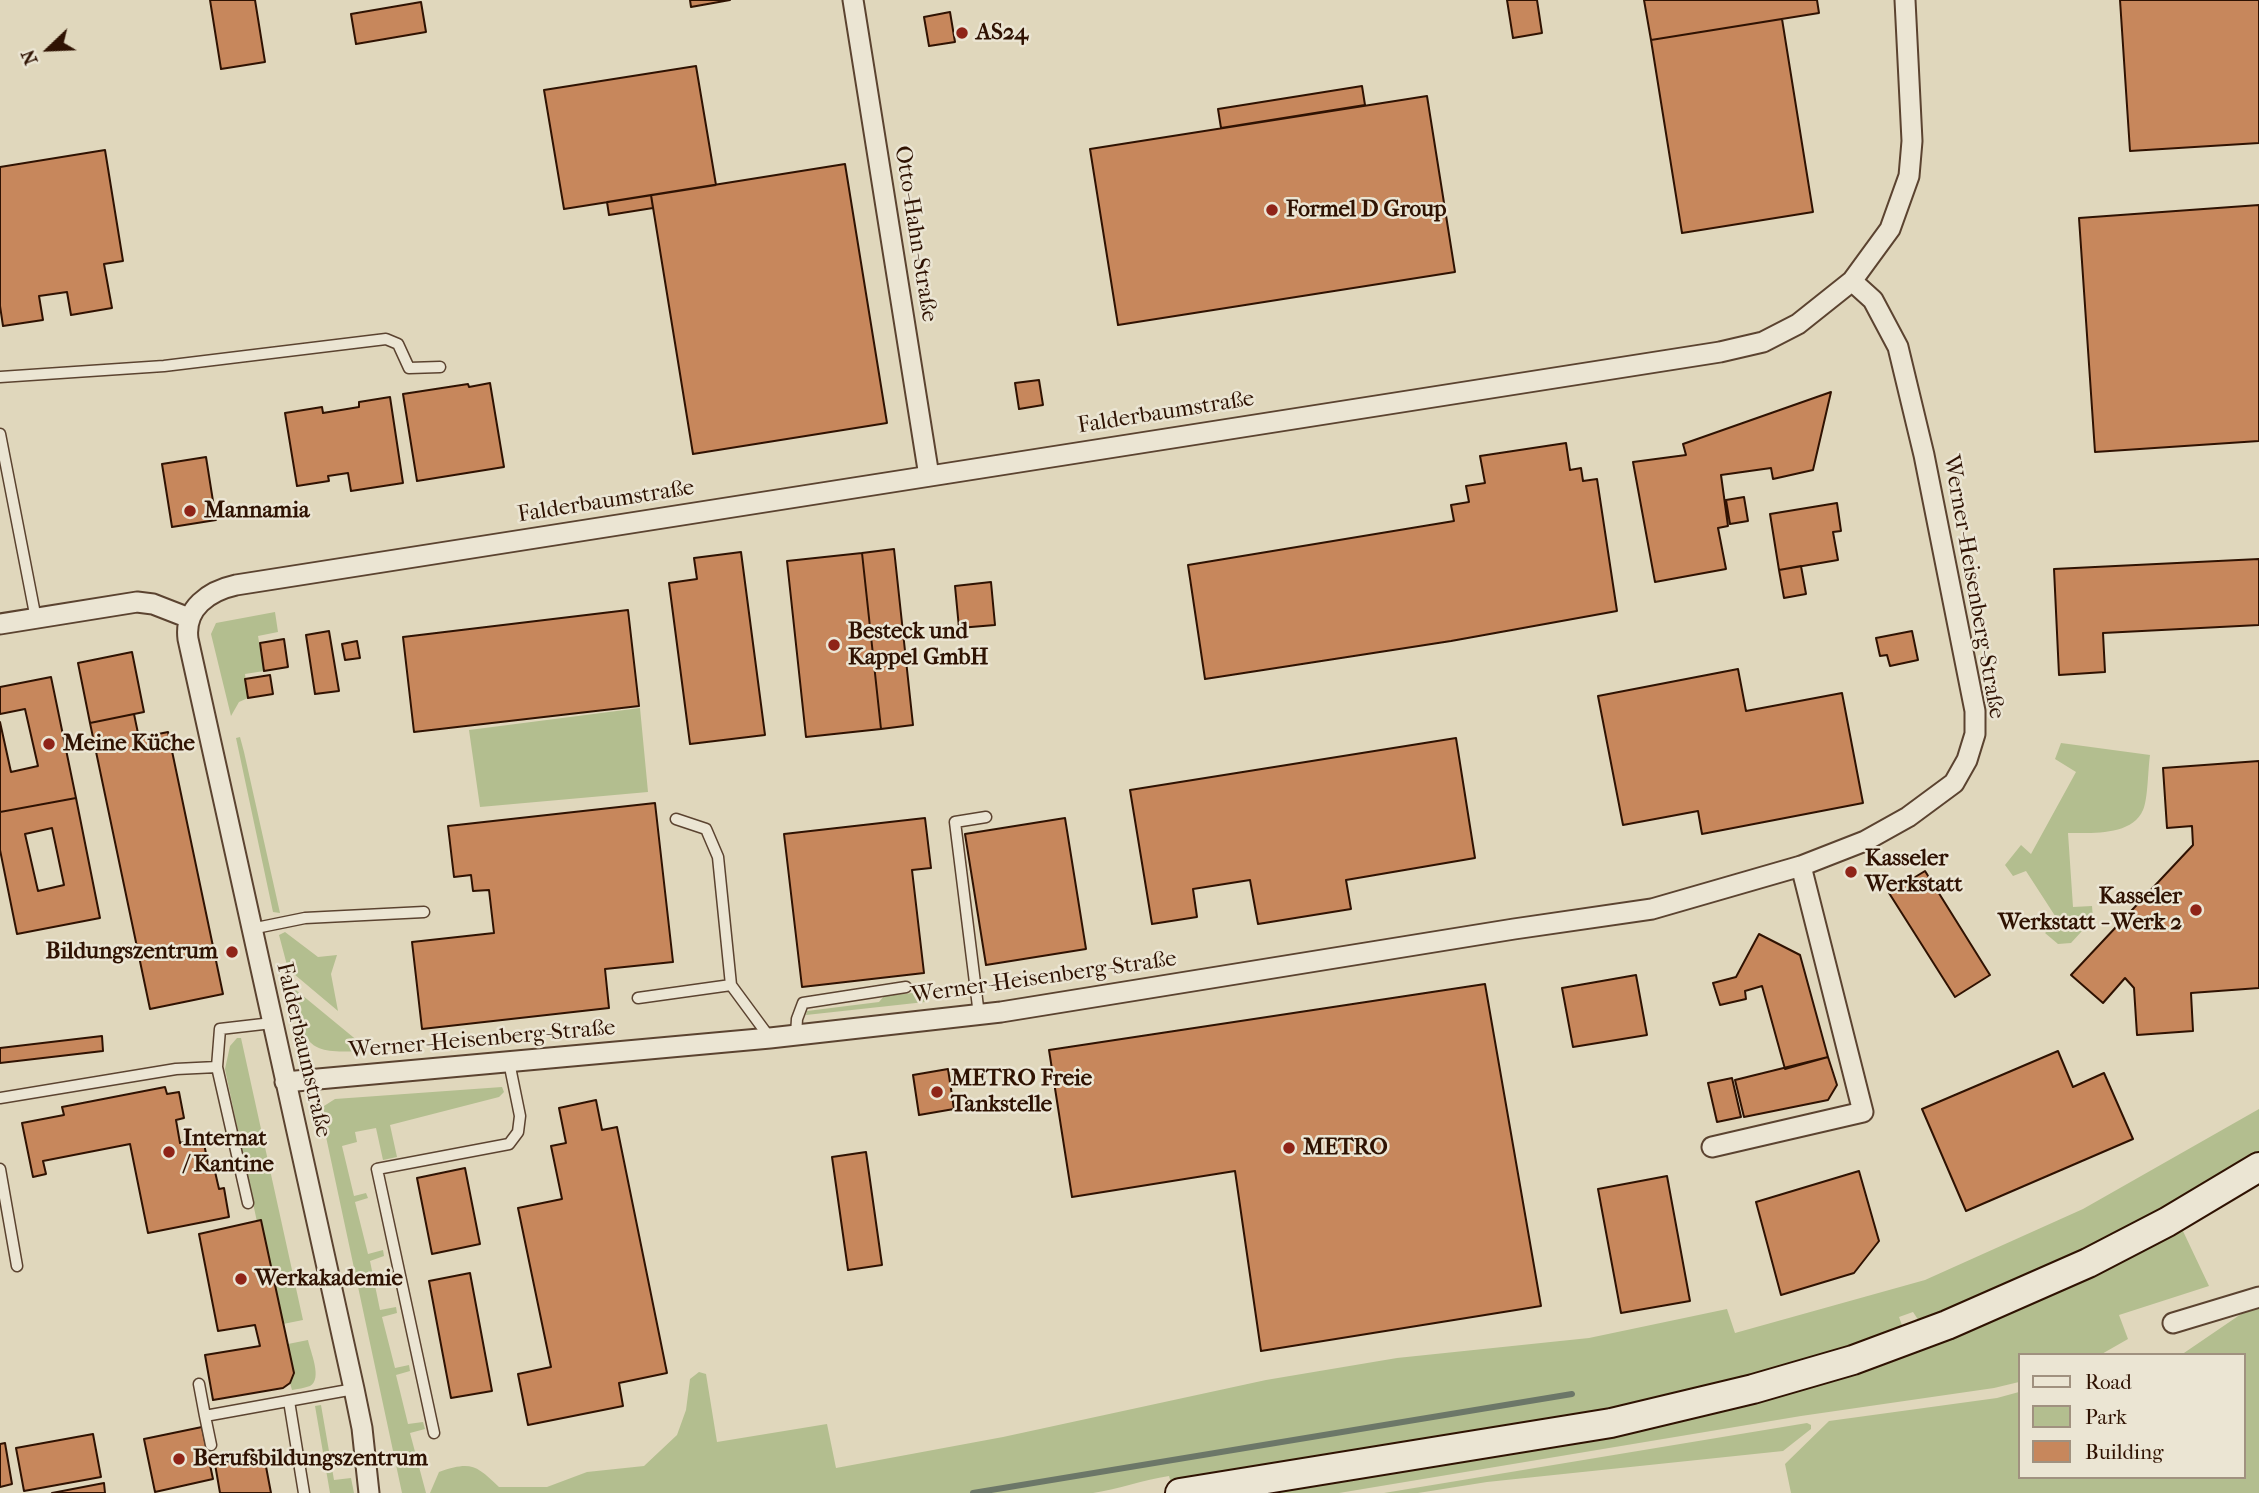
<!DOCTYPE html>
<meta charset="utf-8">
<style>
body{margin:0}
#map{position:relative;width:2259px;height:1493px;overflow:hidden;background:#e0d7bc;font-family:"IM FELL French Canon",serif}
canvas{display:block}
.legend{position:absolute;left:2018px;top:1353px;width:228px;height:126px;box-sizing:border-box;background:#ebe5d3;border:2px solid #a0917f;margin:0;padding:9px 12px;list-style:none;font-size:21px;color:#2f1202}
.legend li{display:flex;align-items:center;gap:14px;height:35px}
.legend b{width:35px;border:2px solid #a0917f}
.north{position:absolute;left:14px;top:14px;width:70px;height:70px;-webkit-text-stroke:5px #ebe5d3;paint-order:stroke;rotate:247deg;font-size:19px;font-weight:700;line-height:28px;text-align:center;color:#2f1202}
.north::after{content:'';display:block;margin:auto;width:24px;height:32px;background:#2f1202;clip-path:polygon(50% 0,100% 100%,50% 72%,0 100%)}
</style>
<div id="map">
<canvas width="2259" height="1493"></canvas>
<ul class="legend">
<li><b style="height:9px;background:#ebe5d3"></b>Road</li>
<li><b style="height:19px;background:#b3be8f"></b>Park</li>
<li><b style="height:19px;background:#c7875c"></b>Building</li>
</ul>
<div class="north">N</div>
</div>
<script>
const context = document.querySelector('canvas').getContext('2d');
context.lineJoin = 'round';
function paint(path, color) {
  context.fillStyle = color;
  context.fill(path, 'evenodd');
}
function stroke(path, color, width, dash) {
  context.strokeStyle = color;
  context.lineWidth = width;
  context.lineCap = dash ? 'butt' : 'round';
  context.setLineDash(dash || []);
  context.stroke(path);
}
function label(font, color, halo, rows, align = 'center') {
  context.font = font + ' "IM FELL French Canon",serif';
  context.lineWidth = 5;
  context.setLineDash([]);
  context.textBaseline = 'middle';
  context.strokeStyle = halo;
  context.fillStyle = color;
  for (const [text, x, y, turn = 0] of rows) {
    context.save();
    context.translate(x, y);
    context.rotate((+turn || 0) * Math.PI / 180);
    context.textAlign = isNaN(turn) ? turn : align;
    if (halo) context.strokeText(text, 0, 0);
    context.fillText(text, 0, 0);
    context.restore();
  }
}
paint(new Path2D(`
 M275,612L278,632L258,636L264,671L245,674L248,698L239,702L231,716L211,634L216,623Z
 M640,708L648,792L480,807L469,730Z
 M240,737L244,752L280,913L273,912L236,738Z
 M2061,743L2150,755C2148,768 2148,800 2143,810C2132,836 2091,833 2068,833L2073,907L2092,906L2093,919L2071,943L2058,944L2045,933L2059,922L2026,871L2013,876L2005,865L2021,845L2031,854L2076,772L2055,759Z
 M285,932L318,957L337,955L331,974L338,1011L288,969L279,935Z
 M291,986L370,1051C302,1054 307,1048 291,986Z
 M922,992L925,1002L806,1015L807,1011L879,1002L884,996Z
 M237,1038H241L303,1320L283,1324L261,1221L257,1222L225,1069L230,1046Z
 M502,1087L504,1092L499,1097L390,1125L397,1157L383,1160L376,1128L355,1132L357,1142L342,1146L354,1196L366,1193L368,1198L355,1202L368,1254L383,1250L384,1256L370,1261L380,1310L396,1307L397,1313L382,1317L395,1368L409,1365L410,1371L396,1375L408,1424L423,1422L425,1429L410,1433L426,1493H402L322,1118L324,1106L335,1099Z
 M2259,1109V1152C2201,1187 2143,1223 2082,1252C2029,1278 1974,1299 1919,1321L1913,1312L1899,1317L1903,1328L1800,1364L1606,1410L1171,1483L1169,1476C1143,1480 1119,1489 1093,1493H430L439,1472C471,1461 476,1465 499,1487H547L587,1472L644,1466L677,1435L686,1410L690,1379L699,1372L706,1374L717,1442L827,1424L836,1468L1003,1437L1266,1380L1397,1358L1589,1338L1727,1309L1735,1333L1925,1280L2083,1209Z
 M2182,1229L2209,1286L2119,1315L2128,1339L2100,1355H2019V1382L1994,1388L1801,1416L1339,1493H1263L1614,1434Z
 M2259,1307V1493H1791L1785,1464L1829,1421L1997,1398L2019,1392V1477H2243V1355H2181L2247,1310Z
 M308,1340C310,1351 323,1379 310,1386C305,1388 297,1389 292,1390L290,1383L294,1373L288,1344Z
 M321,1405L334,1480L351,1478L354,1493H330L315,1406Z
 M1807,1423L1811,1425V1429L1783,1451L1487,1482L1418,1493H1384Z`), '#b3be8f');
stroke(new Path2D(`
 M973,1493L1572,1394`), '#6c7768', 6);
const building = new Path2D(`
 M210,0H255L265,62L221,69Z
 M690,0H730L691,7Z
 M1507,0H1537L1542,33L1513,38Z
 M1644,0H1817L1819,13L1651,40Z
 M2120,0H2259V143L2130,151Z
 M421,2L426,32L356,44L351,14Z
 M950,12L955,42L929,46L924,17Z
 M1782,19L1813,212L1682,233L1651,40Z
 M696,66L716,185L564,209L544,90Z
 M1362,86L1365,105L1221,128L1218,109Z
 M1427,96L1455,272L1118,325L1090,149Z
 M105,150L123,261L104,264L112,308L71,315L67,292L39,296L43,320L3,326L0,306V167Z
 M845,164L887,423L693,454L651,195Z
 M651,195L653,208L609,215L607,202Z
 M2259,205V441L2095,452L2079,218Z
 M1039,380L1043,405L1019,409L1015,383Z
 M490,383L504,467L417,481L403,394L468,384L469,387Z
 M1831,392L1813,470L1773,479L1771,468L1721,475L1728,526L1718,528L1726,569L1655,582L1633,462L1686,455L1683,444Z
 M390,397L403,483L351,491L348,473L328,476L329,481L297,486L285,413L322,407L323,413L359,407V402Z
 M1566,443L1570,470L1581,468L1583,481L1597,479L1617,611L1451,641L1205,679L1188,565L1454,521L1451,505L1469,502L1466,486L1485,483L1480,456Z
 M206,457L216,520L172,527L162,464Z
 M1744,497L1748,521L1730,524L1726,500Z
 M1837,503L1841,531L1833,532L1838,560L1779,570L1770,514Z
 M894,549L913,725L881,729L862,553Z
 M741,552L765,735L690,744L669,583L697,579L694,558Z
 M862,553L881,729L806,737L787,561Z
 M2259,559V625L2103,633L2105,672L2059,675L2054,569Z
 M1801,566L1806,594L1784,598L1779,570Z
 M991,582L995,625L959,628L955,586Z
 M628,610L639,706L414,732L403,637Z
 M329,631L339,691L315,694L306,635Z
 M1912,631L1918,660L1890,666L1887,655L1880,656L1876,638Z
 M284,639L288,667L264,671L260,643Z
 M357,641L360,658L345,660L342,644Z
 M132,652L144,712L90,723L78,663Z
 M1738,669L1746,711L1842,693L1863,803L1702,834L1698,811L1623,825L1598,696Z
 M270,675L273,694L248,698L245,679Z
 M51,677L76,798L0,812V722L11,772L38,766L25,709L0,714V687Z
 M134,714L139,738L168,732L223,994L150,1009L90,723Z
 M1456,738L1475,858L1346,880L1351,909L1258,924L1250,880L1193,889L1197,917L1152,924L1130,790Z
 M2259,761V988L2191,993L2193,1031L2137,1035L2134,988L2125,978L2103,1003L2071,975L2193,845L2192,826L2167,828L2163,768Z
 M76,798L100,918L17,934L0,850V812ZM52,828L64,885L38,891L25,834Z
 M655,803L673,962L605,969L609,1008L422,1029L412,942L494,933L489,890L473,891L471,875L454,877L448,826Z
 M925,818L931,868L912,870L924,973L802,987L784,834Z
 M1065,818L1086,949L986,965L965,834Z
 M1925,871L1990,975L1955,997L1889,893Z
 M1759,934L1800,955L1828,1057L1785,1069L1762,986L1745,991L1746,999L1720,1005L1713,983L1736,977Z
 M1636,975L1647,1035L1573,1047L1562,988Z
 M1485,984L1541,1306L1261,1351L1235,1171L1072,1197L1049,1050Z
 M102,1036L103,1051L0,1063V1048Z
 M2058,1051L2073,1087L2104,1073L2133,1139L1966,1211L1922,1109Z
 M1828,1057L1837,1085L1828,1100L1744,1117L1735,1080Z
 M948,1069L954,1109L919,1115L913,1075Z
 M1732,1078L1741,1117L1717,1122L1708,1083Z
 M165,1087L167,1094L179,1092L184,1118L176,1120L180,1143L203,1138L208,1164L213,1163L219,1189L224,1188L229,1217L148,1233L130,1144L43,1161L46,1174L33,1177L22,1123L64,1115L62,1107Z
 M596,1100L602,1130L617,1127L667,1373L619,1383L623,1406L528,1425L518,1374L551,1367L518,1208L562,1199L551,1146L566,1143L559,1108Z
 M866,1152L882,1265L848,1270L832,1157Z
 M465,1168L480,1244L432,1254L417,1178Z
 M1859,1171L1879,1241L1854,1273L1781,1295L1756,1202Z
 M1667,1176L1690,1301L1621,1313L1598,1189Z
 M261,1220L294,1373L290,1383L283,1388L213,1400L205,1355L260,1346L255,1325L218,1331L199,1234Z
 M470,1273L492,1391L451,1398L429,1281Z
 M202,1427L213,1479L155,1492L144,1439Z
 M93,1434L101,1477L24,1491L16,1448Z
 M5,1443L12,1484L0,1487V1444Z
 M264,1456L271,1493H220L215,1464Z
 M104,1483L105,1493H52Z`);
paint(building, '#c7875c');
stroke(building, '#2f1202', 2);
const lane = new Path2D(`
 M0,377L164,366L386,339L398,344L409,368L440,367
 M0,434L36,619
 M676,819L706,829L718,857L731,985L770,1038
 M251,929L305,918L424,912
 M638,998L731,985
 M979,1015L955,822L986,817
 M796,1035L797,1019L803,1003L906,987
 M0,1098L176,1069L217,1067
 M0,1169L17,1266
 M248,1203L217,1067L220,1029L272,1023
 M199,1384L205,1416
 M289,1401L304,1493
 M434,1433L377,1169L509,1144L518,1132L520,1116L509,1062
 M211,1445L205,1416L354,1389`);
const street = new Path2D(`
 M853,0L929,476
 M0,624L137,602L153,604L189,618
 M285,1082L770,1038L1001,1012L1514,929L1652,909L1801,866L1865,841L1908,817L1954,783L1967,760L1975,734V711L1924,455L1898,347L1873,300L1852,281
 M1712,1147L1863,1112L1801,866
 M2173,1323L2259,1297
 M369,1493L362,1428L354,1389L188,639C184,608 209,591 236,585L1720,352L1763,342L1798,324L1852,281L1890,229L1909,176L1912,141L1905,0`);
const secondary = new Path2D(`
 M1180,1493L1611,1423L1753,1389L1853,1360L1947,1325L2088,1263L2167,1222L2259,1167`);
stroke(lane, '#5b4330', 13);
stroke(street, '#5b4330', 23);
stroke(secondary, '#2f1202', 32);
stroke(lane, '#ebe5d3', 10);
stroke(street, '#ebe5d3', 19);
stroke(secondary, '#ebe5d3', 28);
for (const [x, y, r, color] of [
 [962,33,7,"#8f2418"],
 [1272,210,7,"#8f2418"],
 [190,511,7,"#8f2418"],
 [834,645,7,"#8f2418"],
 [49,744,7,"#8f2418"],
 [1851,872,7,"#8f2418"],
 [2196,910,7,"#8f2418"],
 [232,952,7,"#8f2418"],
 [937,1092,7,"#8f2418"],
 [1289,1148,7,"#8f2418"],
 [169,1152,7,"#8f2418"],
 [241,1279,7,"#8f2418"],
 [179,1459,7,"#8f2418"]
]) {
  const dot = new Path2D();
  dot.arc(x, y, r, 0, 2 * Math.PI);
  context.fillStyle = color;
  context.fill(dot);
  stroke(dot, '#ebe5d3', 2.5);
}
label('bold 23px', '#2f1202', '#ebe5d3', [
 ["AS24",976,33],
 ["Formel D Group",1286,210],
 ["Mannamia",204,511],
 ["Besteck und",848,632],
 ["Kappel GmbH",848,658],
 ["Meine Küche",63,744],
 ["Kasseler",1865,859],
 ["Werkstatt",1865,885],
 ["Kasseler",2182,897,"right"],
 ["Werkstatt - Werk 2",2182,923,"right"],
 ["Bildungszentrum",218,952,"right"],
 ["METRO Freie",951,1079],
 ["Tankstelle",951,1105],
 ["Internat",183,1139],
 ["/ Kantine",183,1165],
 ["METRO",1303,1148],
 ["Werkakademie",255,1279],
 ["Berufsbildungszentrum",193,1459]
], 'left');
label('23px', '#2f1202', '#ebe5d3', [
 ["Otto-Hahn-Straße",915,234,81],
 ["Falderbaumstraße",1166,413,-9],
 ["Falderbaumstraße",606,502,-9],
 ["Werner-Heisenberg-Straße",1973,587,80],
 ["Werner-Heisenberg-Straße",1044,978,-8],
 ["Werner-Heisenberg-Straße",482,1040,-5],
 ["Falderbaumstraße",303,1050,77]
]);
</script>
